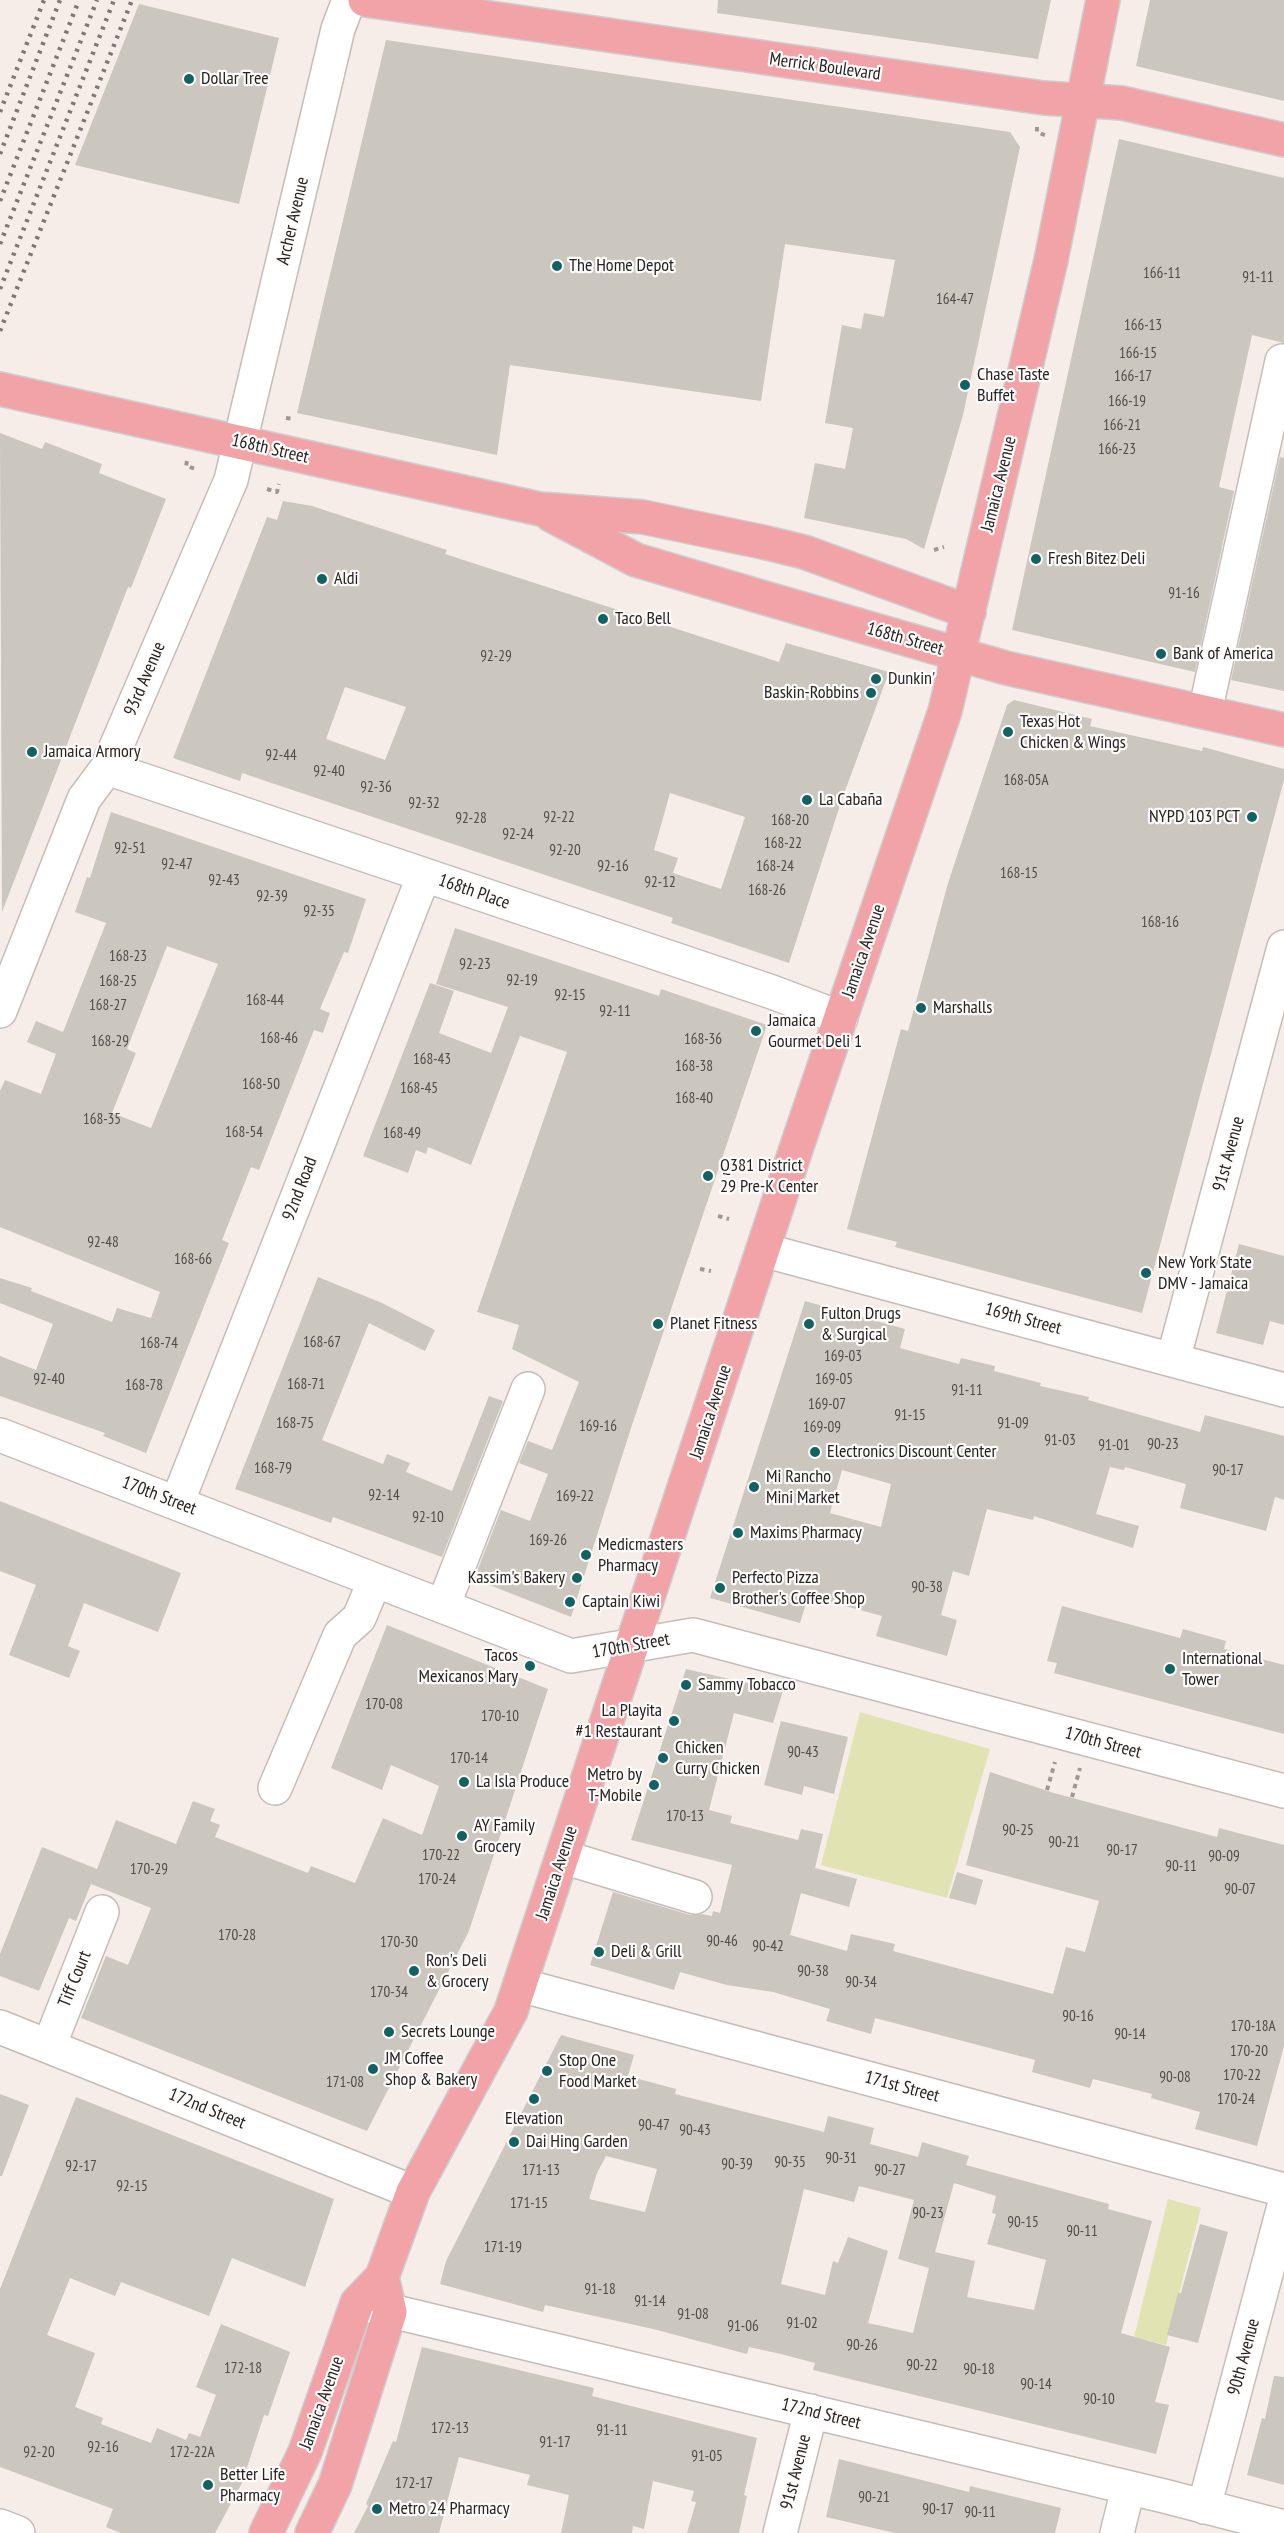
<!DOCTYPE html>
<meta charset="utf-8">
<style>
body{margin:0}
canvas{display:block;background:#f6ede9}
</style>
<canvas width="1284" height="2533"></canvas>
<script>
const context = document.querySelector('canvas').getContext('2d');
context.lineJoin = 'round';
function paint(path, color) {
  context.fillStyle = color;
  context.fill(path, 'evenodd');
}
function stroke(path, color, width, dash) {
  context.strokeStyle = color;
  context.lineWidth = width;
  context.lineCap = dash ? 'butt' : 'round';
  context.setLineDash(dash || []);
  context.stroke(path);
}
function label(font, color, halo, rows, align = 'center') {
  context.font = font + ' "PT Sans Narrow",sans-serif';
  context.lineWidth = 4.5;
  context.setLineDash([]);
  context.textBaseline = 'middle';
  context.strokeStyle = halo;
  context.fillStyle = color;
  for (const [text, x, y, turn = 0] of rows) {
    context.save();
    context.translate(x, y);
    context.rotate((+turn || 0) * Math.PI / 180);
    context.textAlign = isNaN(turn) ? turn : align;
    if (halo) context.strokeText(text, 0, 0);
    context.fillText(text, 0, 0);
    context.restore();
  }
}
paint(new Path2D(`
 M860,1712L990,1749L947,1898L821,1865Z
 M1168,2199L1201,2208L1166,2345L1134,2337Z`), '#e2e3b3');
paint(new Path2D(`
 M718,0H1051L1038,59L717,13Z
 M1150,0H1284V101L1136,66Z
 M139,4L279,38L239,204L75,165Z
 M386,40L1010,132L1020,147L963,415L924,549L906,539L804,518L815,463L845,469L853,428L825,423L842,325L861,329L864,313L884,317L895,260L785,244L761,401L510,365L497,455L297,413Z
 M1119,139L1284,178V343L1252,335L1219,487L1234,491L1195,672L1012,630Z
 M0,433L42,449L45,442L102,464L99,473L166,499L131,588L128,587L2,912Z
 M1280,457L1284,458V691L1231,680Z
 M283,501L312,506L447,550L445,554L779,662L786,643L889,672L842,799L789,963L671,923L673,918L242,773L240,781L173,758L267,517L277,520ZM345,687L406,707L385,760L326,739ZM670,793L745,817L721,889L673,873L678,858L654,850Z
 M1014,700L1092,719L1090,726L1202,751L1203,747L1284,769V780L1142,1313L895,1247L897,1242L847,1229L901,1029L908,1031L948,883L1007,705Z
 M111,812L366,899L348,953L344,952L320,1009L330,1013L323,1033L314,1030L259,1170L251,1167L222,1240L229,1243L146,1453L103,1436L105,1433L0,1396V1356L36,1370L53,1324L0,1303V1278L32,1288L31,1291L112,1322L117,1308L151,1318L160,1292L0,1227V1091L5,1080L41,1094L56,1054L27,1042L36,1021L63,1032L106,923L75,912L87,877L90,878ZM167,946L218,964L151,1128L112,1113L136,1053L127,1049Z
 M455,928L659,996L661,989L767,1025L631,1428L571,1617L474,1579L501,1510L530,1521L548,1474L519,1463L528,1441L552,1450L579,1382L512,1349L519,1325L477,1312L567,1052L520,1036L471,1165L428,1147L426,1154L416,1150L408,1173L363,1156L430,983L454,991L439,1033L491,1053L508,1007L436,984Z
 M1239,1244L1284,1256V1325L1270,1321L1263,1345L1216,1333Z
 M318,1277L382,1303L435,1330L425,1351L369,1323L322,1440L383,1464L387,1454L410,1463L406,1472L452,1491L489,1396L503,1401L442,1557L333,1517L331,1523L235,1489Z
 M805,1301L905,1329L900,1348L959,1364L961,1358L995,1366L994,1371L1041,1383L1040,1386L1089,1397L1088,1400L1200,1432L1205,1415L1284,1436V1500L1275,1497L1266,1531L1180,1508L1186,1484L1125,1467L1124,1470L1110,1467L1096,1514L1139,1526L1133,1548L1034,1516L1033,1520L987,1509L969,1576L953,1571L941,1615L957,1620L947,1656L876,1636L882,1616L830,1602L808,1597L800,1623L710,1598ZM842,1470L891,1484L881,1527L830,1513Z
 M0,1501L181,1573L158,1632L84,1603L68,1646L80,1651L69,1678L9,1655L36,1585L0,1571Z
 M1062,1606L1180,1638L1183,1629L1226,1641L1224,1649L1284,1665V1734L1054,1673L1057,1663L1047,1661Z
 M387,1625L548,1689L469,1931L367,2131L81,2018L106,1956L128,1965L151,1908L91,1884L76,1921L69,1918L39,1991L0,1976V1954L42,1847L97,1869L116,1820L176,1844L193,1801L215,1809L210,1821L220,1825L215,1837L308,1873L311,1866L355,1883L383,1818L422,1835L439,1786L391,1765L382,1790L331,1768Z
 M686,1669L783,1691L773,1723L734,1713L709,1810L732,1816L730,1823L798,1840L801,1829L823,1834L815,1868L857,1879L849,1907L801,1893L790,1935L847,1951L851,1934L895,1944L893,1951L1053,1994L1066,1947L1085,1952L1099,1901L966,1865L990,1772L1054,1793L1217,1837L1219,1828L1284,1845V2046L1257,2146L1195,2129L1200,2112L1151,2098L1152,2094L1093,2079L1090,2088L1032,2072L1035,2060L875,2018L871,2034L826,2021L830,2009L773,1992L727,1985L680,1972L674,1990L590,1965L613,1892L690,1915L702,1914L712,1916L713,1911L720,1913L732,1865L631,1840Z
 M781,1721L848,1737L834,1794L804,1786L802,1795L764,1785Z
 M957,1872L983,1880L976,1905L949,1898Z
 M561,2035L634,2055L628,2076L676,2089L675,2094L824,2132L828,2116L874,2128L870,2144L918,2157L922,2142L969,2156L966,2165L1109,2204L1108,2209L1152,2221L1121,2333L1170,2347L1155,2402L1169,2405L1156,2454L813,2370L815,2363L781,2354L749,2347L747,2354L653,2329L545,2305L543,2312L440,2284L446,2261ZM606,2156L657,2169L645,2212L589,2199L597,2173ZM954,2183L996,2196L992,2213L996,2214L987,2244L1046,2260L1034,2310L967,2297L975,2261L935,2252ZM859,2186L914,2200L898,2259L929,2268L913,2333L868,2323L888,2251L848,2237L838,2263L833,2261L825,2295L781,2284L804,2189L854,2202Z
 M0,2094L29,2105L2,2176H0Z
 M76,2097L334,2199L305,2287L232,2258L209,2316L121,2282L115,2296L70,2278L47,2335L95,2353L75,2407L103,2418L101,2424L151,2443L157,2428L186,2440L189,2433L200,2437L216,2395L196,2387L221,2324L290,2352L268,2416L264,2415L242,2483L215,2533H121L106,2527L113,2509L0,2467V2289Z
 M1200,2224L1228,2232L1198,2343L1167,2335L1178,2293H1181Z
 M422,2347L594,2388L592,2396L757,2438L744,2495L747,2496L739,2533H687L696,2502L691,2501L694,2491L653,2481L644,2529L633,2526L632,2533H561L569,2495L527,2485L530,2475L459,2457L439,2533H354L368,2506L366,2504L393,2441L396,2442Z
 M1274,2376L1284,2377V2485L1247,2475L1262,2418L1265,2419Z
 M839,2459L969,2492L970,2486L1061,2508L1055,2533H895L826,2517Z`), '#cbc6be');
const minor = new Path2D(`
 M1205,712L1282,361
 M107,768L772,992L841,1018
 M0,1011L84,799L107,768L231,480L338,29L349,0
 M763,1250L1284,1390
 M1173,1360L1284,947
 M0,1435L571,1656L693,1635L1284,1791
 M177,1503L424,875
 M443,1606L528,1389
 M275,1788L340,1635L359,1618L375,1580
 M563,1857L695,1897
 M520,1985L1284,2190
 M0,2027L413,2192
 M49,2046L102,1912
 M362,2304L1164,2496L1284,2527
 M1204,2507L1284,2206
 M0,2526L18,2533
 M780,2533L811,2411
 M1117,2533L1128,2489`);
const major = new Path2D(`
 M365,0L1044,98L1122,103L1284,140
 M0,389L540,509L643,517L767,543L804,552L969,612
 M551,515L636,560L758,596L1006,668L1284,730
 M266,2533L305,2452L357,2303L382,2277L413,2192L511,2011L796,1149L945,711L1051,260L1103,0
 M312,2533L335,2485L390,2312L382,2277`);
stroke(minor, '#c5bdb9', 36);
stroke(major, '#cfcece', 36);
stroke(new Path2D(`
 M1037,127V132L1047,136
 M286,418L294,419
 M187,461L186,466L196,469
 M267,489L277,492L279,484
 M934,550L944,547
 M718,1216L729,1219
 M700,1269L711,1271
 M1047,1790L1055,1762
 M1072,1797L1080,1768`), '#9e9895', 4, [4.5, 4.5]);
stroke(minor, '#fff', 33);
stroke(major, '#f2a3a7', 33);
stroke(new Path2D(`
 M0,112L44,0
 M0,154L60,0
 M0,201L79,0
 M0,244L97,0
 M0,289L114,0
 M0,331L132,0`), '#7d7876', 4.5, [3, 6]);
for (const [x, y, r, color] of [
 [189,79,6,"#126264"],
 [557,266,6,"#126264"],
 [965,385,6,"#126264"],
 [1036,559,6,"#126264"],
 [322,579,6,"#126264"],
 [603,619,6,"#126264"],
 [1161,654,6,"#126264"],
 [876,679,6,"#126264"],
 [871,693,6,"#126264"],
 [1008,732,6,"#126264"],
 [32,752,6,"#126264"],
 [807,800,6,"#126264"],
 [1252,817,6,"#126264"],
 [921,1008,6,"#126264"],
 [756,1031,6,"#126264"],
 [708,1176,6,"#126264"],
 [1146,1273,6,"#126264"],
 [658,1324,6,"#126264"],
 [809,1324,6,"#126264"],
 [815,1452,6,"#126264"],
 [754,1487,6,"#126264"],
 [738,1533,6,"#126264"],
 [586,1555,6,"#126264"],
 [577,1578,6,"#126264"],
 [720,1588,6,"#126264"],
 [570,1602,6,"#126264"],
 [530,1666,6,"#126264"],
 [1170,1669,6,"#126264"],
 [686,1685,6,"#126264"],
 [674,1721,6,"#126264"],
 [663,1758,6,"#126264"],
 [464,1782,6,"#126264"],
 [654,1785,6,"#126264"],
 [462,1836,6,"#126264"],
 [599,1952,6,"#126264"],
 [414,1971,6,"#126264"],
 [389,2032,6,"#126264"],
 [373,2069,6,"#126264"],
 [547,2071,6,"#126264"],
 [534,2099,6,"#126264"],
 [514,2142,6,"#126264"],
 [208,2485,6,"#126264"],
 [377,2509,6,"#126264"]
]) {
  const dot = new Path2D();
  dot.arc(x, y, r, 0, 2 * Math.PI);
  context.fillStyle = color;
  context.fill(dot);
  stroke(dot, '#fefcfb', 2);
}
label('15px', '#4e4b48', null, [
 ["166-11",1162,274],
 ["91-11",1258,278],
 ["164-47",955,300],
 ["166-13",1143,326],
 ["166-15",1138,354],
 ["166-17",1133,377],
 ["166-19",1127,402],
 ["166-21",1122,426],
 ["166-23",1117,450],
 ["91-16",1184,594],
 ["92-29",496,657],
 ["92-44",281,756],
 ["92-40",329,772],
 ["168-05A",1026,781],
 ["92-36",376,788],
 ["92-32",424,804],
 ["92-22",559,818],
 ["92-28",471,819],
 ["168-20",790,821],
 ["92-24",518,835],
 ["168-22",783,844],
 ["92-51",130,849],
 ["92-20",565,851],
 ["92-47",177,865],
 ["92-16",613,867],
 ["168-24",775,867],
 ["168-15",1019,874],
 ["92-43",224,881],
 ["92-12",660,883],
 ["168-26",767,891],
 ["92-39",272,897],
 ["92-35",319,912],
 ["168-16",1160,923],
 ["168-23",128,957],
 ["92-23",475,965],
 ["92-19",522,981],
 ["168-25",118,982],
 ["92-15",570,996],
 ["168-44",265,1001],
 ["168-27",108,1006],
 ["92-11",615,1012],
 ["168-46",279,1039],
 ["168-36",703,1040],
 ["168-29",110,1042],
 ["168-43",432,1060],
 ["168-38",694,1067],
 ["168-50",261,1085],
 ["168-45",419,1089],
 ["168-40",694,1099],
 ["168-35",102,1120],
 ["168-54",244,1133],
 ["168-49",402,1134],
 ["92-48",103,1243],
 ["168-66",193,1260],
 ["168-67",322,1343],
 ["168-74",159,1344],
 ["169-03",843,1357],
 ["92-40",49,1380],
 ["169-05",834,1380],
 ["168-71",306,1385],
 ["168-78",144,1386],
 ["91-11",967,1391],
 ["169-07",827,1405],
 ["91-15",910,1416],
 ["168-75",295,1424],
 ["91-09",1013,1424],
 ["169-16",598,1427],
 ["169-09",822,1428],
 ["91-03",1060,1441],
 ["90-23",1163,1445],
 ["91-01",1114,1446],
 ["168-79",273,1469],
 ["90-17",1228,1471],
 ["92-14",384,1496],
 ["169-22",575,1497],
 ["92-10",428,1518],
 ["169-26",548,1541],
 ["90-38",927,1588],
 ["170-08",384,1705],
 ["170-10",500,1717],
 ["90-43",803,1753],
 ["170-14",469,1759],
 ["170-13",685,1817],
 ["90-25",1018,1831],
 ["90-21",1064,1843],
 ["90-17",1122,1851],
 ["170-22",441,1856],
 ["90-09",1224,1857],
 ["90-11",1181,1867],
 ["170-29",149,1870],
 ["170-24",437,1880],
 ["90-07",1240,1890],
 ["170-28",237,1936],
 ["90-46",722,1942],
 ["170-30",399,1943],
 ["90-42",768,1947],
 ["90-38",813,1972],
 ["90-34",861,1983],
 ["170-34",389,1993],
 ["90-16",1078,2017],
 ["170-18A",1253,2027],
 ["90-14",1130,2035],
 ["170-20",1249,2052],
 ["170-22",1242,2076],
 ["90-08",1175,2078],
 ["171-08",345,2083],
 ["170-24",1236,2100],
 ["90-47",654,2126],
 ["90-43",695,2131],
 ["90-31",841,2159],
 ["90-35",790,2163],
 ["90-39",737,2165],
 ["92-17",81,2167],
 ["171-13",541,2171],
 ["90-27",890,2171],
 ["92-15",132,2187],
 ["171-15",529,2204],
 ["90-23",928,2214],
 ["90-15",1023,2223],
 ["90-11",1082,2232],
 ["171-19",503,2248],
 ["91-18",600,2290],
 ["91-14",650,2302],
 ["91-08",693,2315],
 ["91-02",802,2324],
 ["91-06",743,2327],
 ["90-26",862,2346],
 ["90-22",922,2366],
 ["172-18",243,2369],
 ["90-18",979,2370],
 ["90-14",1036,2385],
 ["90-10",1099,2400],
 ["172-13",450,2429],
 ["91-11",612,2431],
 ["91-17",555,2443],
 ["92-16",103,2448],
 ["92-20",39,2453],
 ["172-22A",192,2453],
 ["91-05",707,2457],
 ["172-17",414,2484],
 ["90-21",874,2498],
 ["90-17",938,2510],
 ["90-11",980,2513]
]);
label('18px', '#252221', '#fefcfb', [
 ["Merrick Boulevard",825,67,8],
 ["Archer Avenue",293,221,-77],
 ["168th Street",270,449,13],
 ["Jamaica Avenue",999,484,-76],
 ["168th Street",905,639,16],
 ["93rd Avenue",145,679,-67],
 ["168th Place",474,892,19],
 ["Jamaica Avenue",864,951,-71],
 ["91st Avenue",1229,1154,-75],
 ["92nd Road",300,1189,-69],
 ["169th Street",1023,1319,15],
 ["Jamaica Avenue",711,1412,-72],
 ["170th Street",159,1496,21],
 ["170th Street",631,1646,-10],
 ["170th Street",1103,1743,15],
 ["Jamaica Avenue",557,1873,-72],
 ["Tiff Court",75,1979,-68],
 ["171st Street",902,2087,15],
 ["172nd Street",207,2109,22],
 ["90th Avenue",1244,2357,-75],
 ["Jamaica Avenue",322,2403,-70],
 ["172nd Street",821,2414,14],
 ["91st Avenue",796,2472,-76]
]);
label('18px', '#252221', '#fefcfb', [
 ["Dollar Tree",201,79],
 ["The Home Depot",569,266],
 ["Chase Taste",977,375],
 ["Buffet",977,396],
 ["Fresh Bitez Deli",1048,559],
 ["Aldi",334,579],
 ["Taco Bell",615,619],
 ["Bank of America",1173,654],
 ["Dunkin'",888,679],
 ["Baskin-Robbins",859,693,"right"],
 ["Texas Hot",1020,722],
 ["Chicken & Wings",1020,743],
 ["Jamaica Armory",44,752],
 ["La Cabaña",819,800],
 ["NYPD 103 PCT",1240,817,"right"],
 ["Marshalls",933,1008],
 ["Jamaica",768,1021],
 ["Gourmet Deli 1",768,1042],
 ["Q381 District",720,1166],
 ["29 Pre-K Center",720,1187],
 ["New York State",1158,1263],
 ["DMV - Jamaica",1158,1284],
 ["Fulton Drugs",821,1314],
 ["& Surgical",821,1335],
 ["Planet Fitness",670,1324],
 ["Electronics Discount Center",827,1452],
 ["Mi Rancho",766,1477],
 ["Mini Market",766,1498],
 ["Maxims Pharmacy",750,1533],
 ["Medicmasters",598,1545],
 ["Pharmacy",598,1566],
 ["Kassim's Bakery",565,1578,"right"],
 ["Perfecto Pizza",732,1578],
 ["Brother's Coffee Shop",732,1599],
 ["Captain Kiwi",582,1602],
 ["Tacos",518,1656,"right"],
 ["Mexicanos Mary",518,1677,"right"],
 ["International",1182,1659],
 ["Tower",1182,1680],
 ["Sammy Tobacco",698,1685],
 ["La Playita",662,1711,"right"],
 ["#1 Restaurant",662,1732,"right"],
 ["Chicken",675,1748],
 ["Curry Chicken",675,1769],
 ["Metro by",642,1775,"right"],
 ["T-Mobile",642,1796,"right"],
 ["La Isla Produce",476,1782],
 ["AY Family",474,1826],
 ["Grocery",474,1847],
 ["Deli & Grill",611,1952],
 ["Ron's Deli",426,1961],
 ["& Grocery",426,1982],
 ["Secrets Lounge",401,2032],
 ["JM Coffee",385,2059],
 ["Shop & Bakery",385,2080],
 ["Stop One",559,2061],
 ["Food Market",559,2082],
 ["Elevation",534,2119,"center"],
 ["Dai Hing Garden",526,2142],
 ["Better Life",220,2475],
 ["Pharmacy",220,2496],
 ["Metro 24 Pharmacy",389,2509]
], 'left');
</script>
